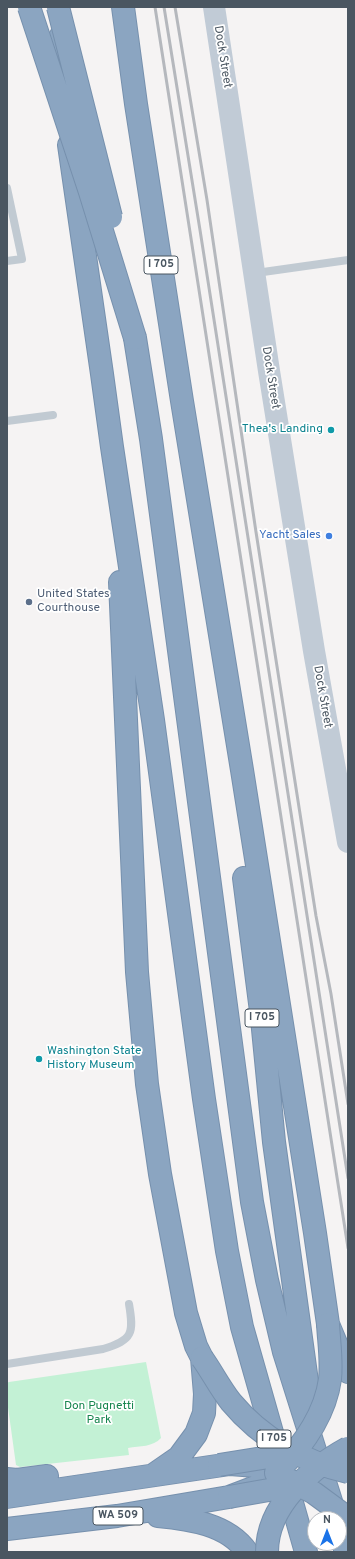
<!DOCTYPE html>
<style>
body{margin:0}
#map{position:relative;width:355px;height:1559px;overflow:hidden;background:#f5f3f3;font-family:Overpass,sans-serif}
canvas{display:block}
.frame{position:absolute;inset:0;border:8px solid #4a5661;pointer-events:none}
.north{position:absolute;left:307px;top:1511px;width:40px;height:40px;box-sizing:border-box;background:#fff;border:1px solid #b7bbc0;border-radius:50%;rotate:0deg;font-size:11px;font-weight:700;line-height:16px;text-align:center;color:#4a5661}
.north::after{content:'';display:block;margin:auto;width:14px;height:18px;background:#1a73e8;clip-path:polygon(50% 0,100% 100%,50% 72%,0 100%)}
</style>
<div id="map">
<canvas width="355" height="1559"></canvas>
<div class="frame"></div>
<div class="north">N</div>
</div>
<script>
const context = document.querySelector('canvas').getContext('2d');
context.lineJoin = 'round';
function paint(path, color) {
  context.fillStyle = color;
  context.fill(path, 'evenodd');
}
function stroke(path, color, width, dash) {
  context.strokeStyle = color;
  context.lineWidth = width;
  context.lineCap = dash ? 'butt' : 'round';
  context.setLineDash(dash || []);
  context.stroke(path);
}
function label(font, color, halo, rows, align = 'center') {
  context.font = font + ' Overpass,sans-serif';
  context.lineWidth = 3.5;
  context.setLineDash([]);
  context.textBaseline = 'middle';
  context.strokeStyle = halo;
  context.fillStyle = color;
  for (const [text, x, y, turn = 0] of rows) {
    context.save();
    context.translate(x, y);
    context.rotate((+turn || 0) * Math.PI / 180);
    context.textAlign = isNaN(turn) ? turn : align;
    if (halo) context.strokeText(text, 0, 0);
    context.fillText(text, 0, 0);
    context.restore();
  }
}
paint(new Path2D(`
 M146,1362L161,1438C153,1447 140,1446 128,1448L129,1455L20,1467L16,1465L7,1400V1383L9,1382Z`), '#c3f1d5');
const highway = new Path2D(`
 M123,7L136,104L182,401L242,770L315,1233L328,1324L348,1372
 M60,37L65,103
 M69,145L102,374L112,447L153,720L204,1099L227,1251L242,1327L306,1552
 M135,338L151,439L252,1202L267,1280L284,1352L336,1517
 M120,582L137,972L147,1084L160,1174L186,1313L196,1346L202,1358L205,1394L204,1413L196,1434L179,1457L153,1475
 M244,878L262,1019L274,1142L309,1396
 M7,1479L17,1480L47,1476
 M7,1497L230,1464L256,1466L276,1473L258,1486L229,1497L117,1516L7,1529
 M158,1516C189,1519 228,1524 247,1552
 M339,1529L346,1552`);
stroke(highway, '#7690ad', 24);
stroke(new Path2D(`
 M7,188L22,259L7,261
 M256,273L348,260
 M7,421L53,415
 M7,1364L103,1349C133,1340 134,1333 129,1304`), '#c1cad2', 8);
stroke(new Path2D(`
 M214,7L269,371L314,651L348,842`), '#c1cbd6', 22);
stroke(highway, '#8ba5c1', 22);
stroke(new Path2D(`
 M155,7L348,1248
 M164,7L200,230L348,1178
 M175,7L207,200L256,532L316,916L331,994L348,1104`), '#b5b8bd', 3);
const highwayBridge = new Path2D(`
 M29,7L90,192L135,338
 M58,7L111,217
 M328,1324C329,1342 332,1361 330,1379C325,1416 302,1447 276,1473L314,1493L348,1518
 M202,1358C212,1372 220,1388 231,1402C261,1438 303,1462 348,1472
 M219,1465L300,1452
 M229,1497L303,1484
 M267,1552C267,1505 310,1469 348,1448`);
stroke(highwayBridge, '#7690ad', 24, []);
stroke(highwayBridge, '#8ba5c1', 22);
for (const [x, y, r, color] of [
 [331,430,4,"#0f9aa8"],
 [329,536,4,"#3f7fe0"],
 [29,602,4,"#5c6f8a"],
 [39,1059,4,"#0f9aa8"]
]) {
  const dot = new Path2D();
  dot.arc(x, y, r, 0, 2 * Math.PI);
  context.fillStyle = color;
  context.fill(dot);
  stroke(dot, '#fff', 1.5);
}
for (const [x, y, w] of [
 [161,265,34],
 [262,1018,34],
 [274,1439,34],
 [118,1516,50]
]) {
  const box = new Path2D();
  box.roundRect(x - w / 2, y - 9, w, 18, 3);
  context.fillStyle = '#fff';
  context.fill(box);
  stroke(box, '#4a5661', 1);
}
label('bold 11px', '#4a5661', null, [
 ["I 705",161,265],
 ["I 705",262,1018],
 ["I 705",274,1439],
 ["WA 509",118,1516]
]);
label('12px', '#4a5661', '#fff', [
 ["Dock Street",222,57,81],
 ["Dock Street",270,378,81],
 ["Dock Street",322,697,80]
]);
label('12px', '#0d838f', '#fff', [
 ["Thea's Landing",323,430],
 ["Washington State",47,1052,"left"],
 ["History Museum",47,1066,"left"]
], 'right');
label('12px', '#366cbe', '#fff', [
 ["Yacht Sales",321,536]
], 'right');
label('12px', '#4e5e75', '#fff', [
 ["United States",37,595],
 ["Courthouse",37,609]
], 'left');
label('12px', '#17864f', '#fff', [
 ["Don Pugnetti",99,1407],
 ["Park",99,1421]
]);
</script>
